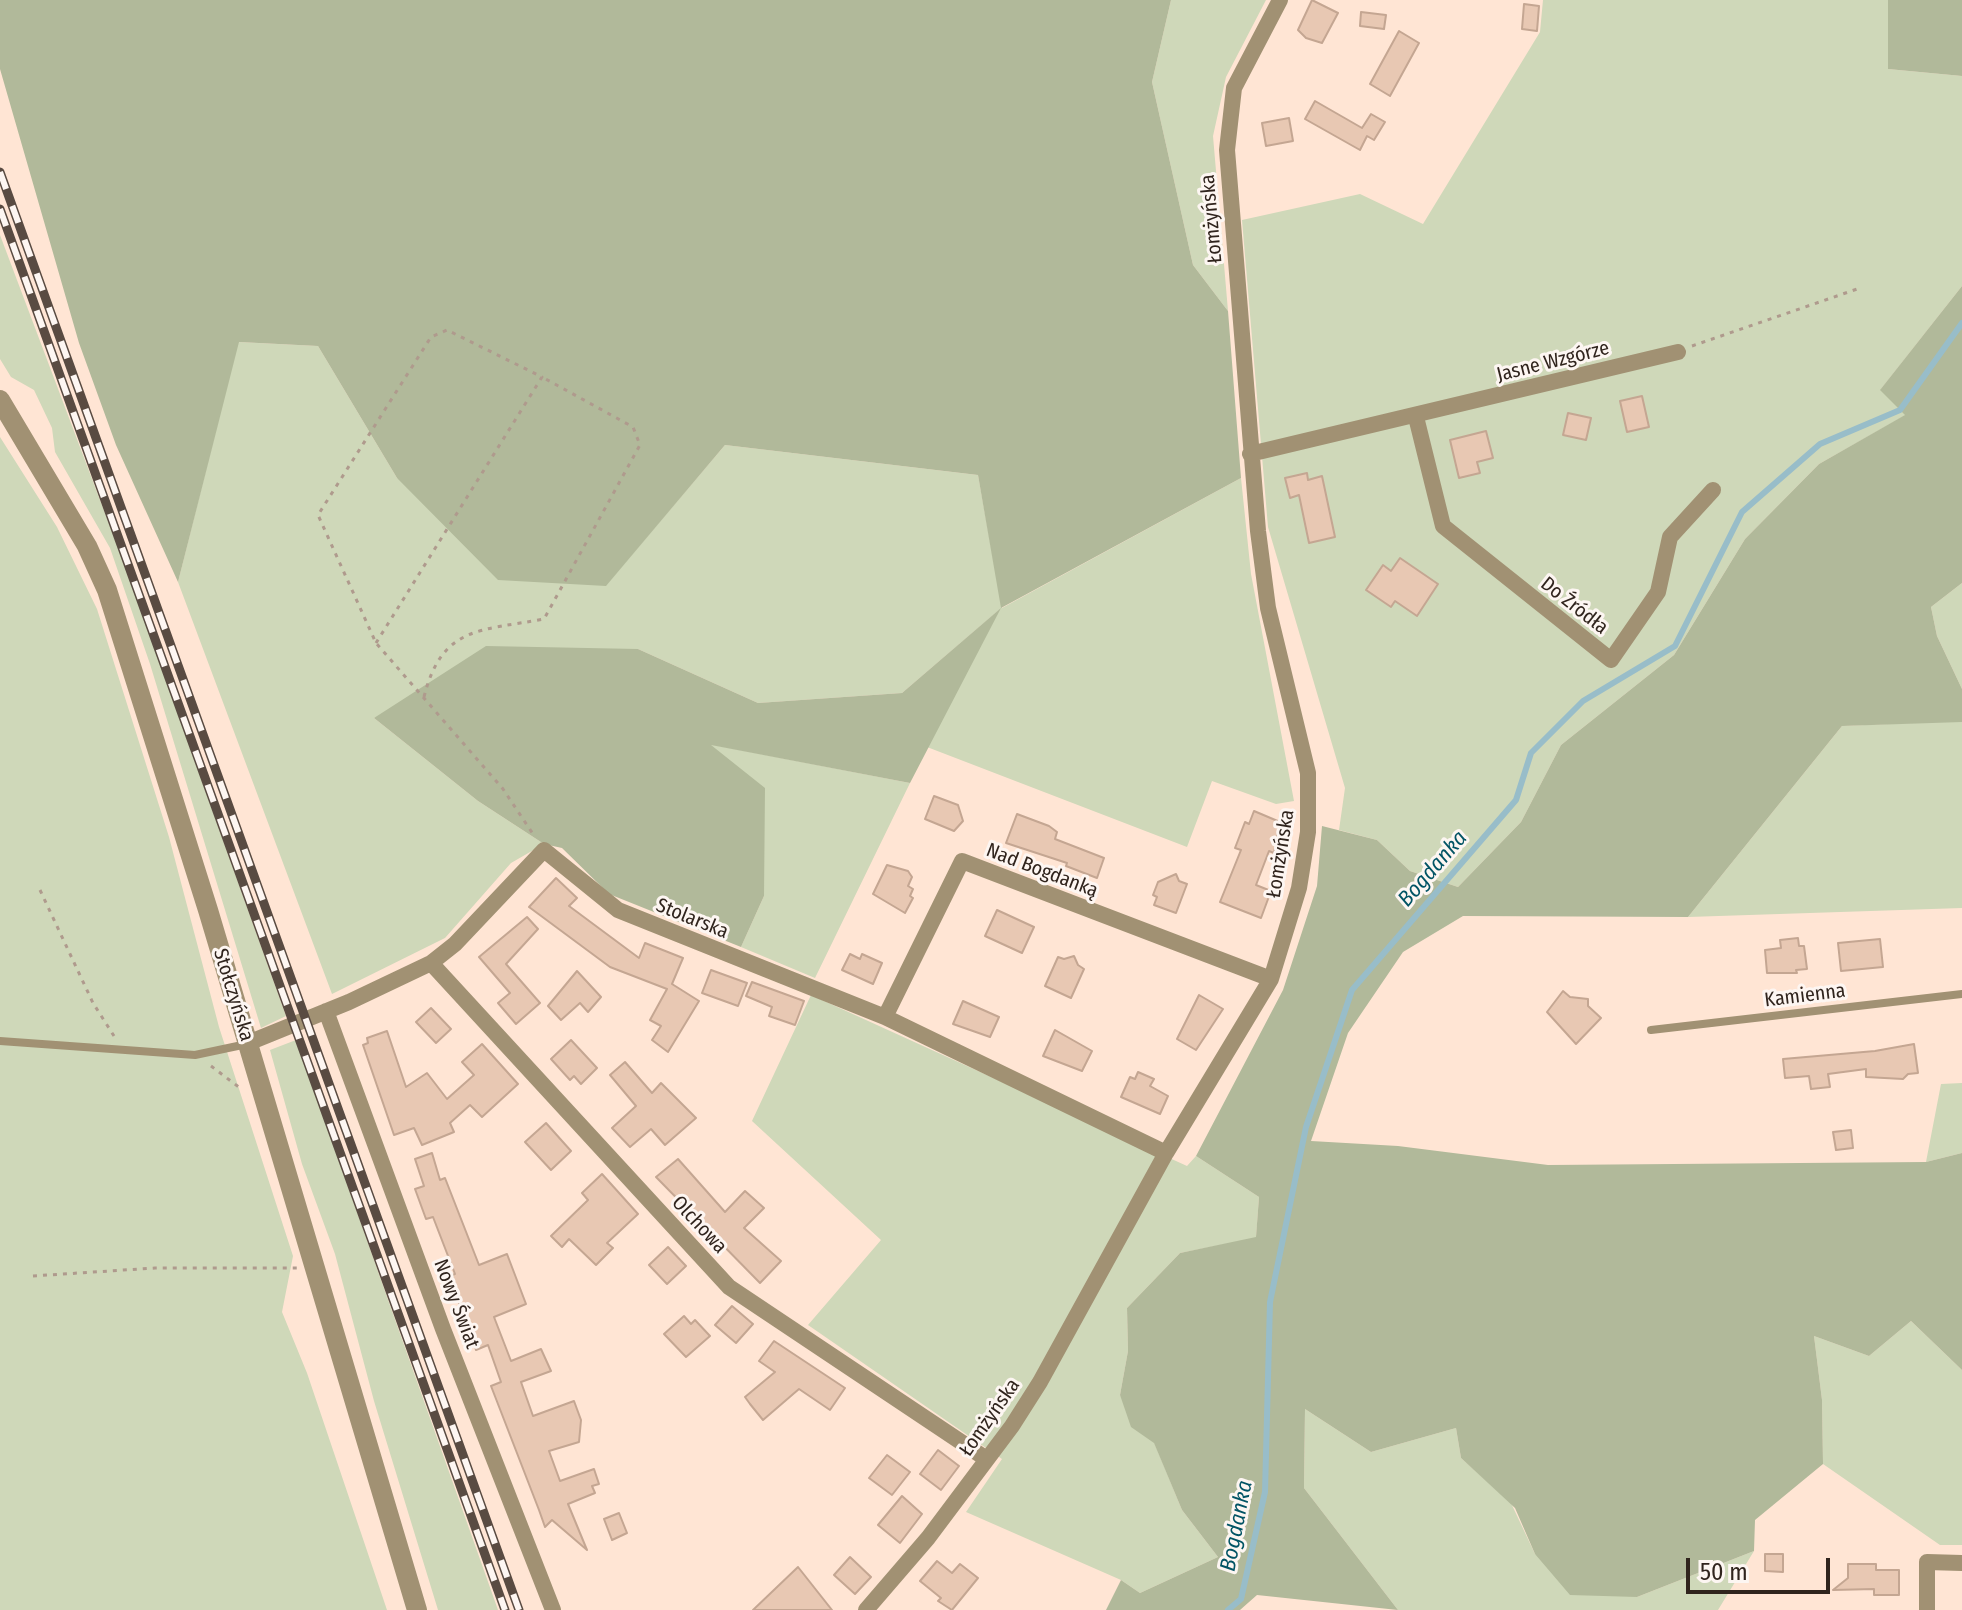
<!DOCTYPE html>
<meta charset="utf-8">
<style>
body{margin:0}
#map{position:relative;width:1962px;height:1610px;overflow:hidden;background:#ffe5d4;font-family:"Fira Sans Condensed",sans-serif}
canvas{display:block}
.scale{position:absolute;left:1686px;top:1558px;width:144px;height:36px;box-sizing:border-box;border:4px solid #30241d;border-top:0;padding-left:10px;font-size:24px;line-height:28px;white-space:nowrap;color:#30241d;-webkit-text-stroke:6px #fdf6f2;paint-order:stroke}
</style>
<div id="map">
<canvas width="1962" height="1610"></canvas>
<div class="scale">50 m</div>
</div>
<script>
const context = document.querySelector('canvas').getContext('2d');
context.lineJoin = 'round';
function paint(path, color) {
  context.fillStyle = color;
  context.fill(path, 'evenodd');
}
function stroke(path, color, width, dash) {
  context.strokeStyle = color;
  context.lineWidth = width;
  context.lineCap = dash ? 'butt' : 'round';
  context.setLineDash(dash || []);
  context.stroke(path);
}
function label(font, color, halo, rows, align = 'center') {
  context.font = font + ' "Fira Sans Condensed",sans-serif';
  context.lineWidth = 6;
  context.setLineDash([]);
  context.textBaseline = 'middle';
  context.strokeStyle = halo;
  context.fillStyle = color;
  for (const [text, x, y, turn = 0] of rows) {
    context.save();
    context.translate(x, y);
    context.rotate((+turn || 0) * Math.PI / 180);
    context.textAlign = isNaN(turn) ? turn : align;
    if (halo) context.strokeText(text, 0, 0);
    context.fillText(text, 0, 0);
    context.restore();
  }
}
paint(new Path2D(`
 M1171,0H1266L1226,77L1213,136L1228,311L1193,265L1152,82Z
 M1543,0H1888V69L1962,76V286L1881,389L1906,415L1819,464L1745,539L1674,655L1561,745L1521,822L1458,887L1410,871L1377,840L1339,830L1345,788L1268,527L1242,220L1360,194L1423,224L1540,32Z
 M0,235L123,561L286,1016L261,1028L150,664L110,548L55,452L52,428L34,390L11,377L0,359Z
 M238,342L318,346L397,478L606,585L725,445L978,475L1002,608L1241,478L1251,574L1294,801L1276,804L1212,781L1187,847L927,747L999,610L902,693L758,703L638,649L374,718L478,801L544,844L511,863L445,938L332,994L178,582Z
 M0,437L57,527L97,609L169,837L219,1027L293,1256L282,1312L307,1373L387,1610H0Z
 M1962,583V689L1937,636L1931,607Z
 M1962,717V908L1688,917L1842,726L1960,721Z
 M709,744L910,783L815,978L741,947L764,896Z
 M811,995L1187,1166L1196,1156L1259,1197L1256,1238L1180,1253L1127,1308L1128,1351L1120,1395L1154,1442L1182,1510L1218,1557L1140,1593L1121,1580L966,1512L1002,1459L808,1325L881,1240L752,1121Z
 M296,1040L498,1610H438L374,1401L335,1254L302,1164L270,1050Z
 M1962,1083V1153L1926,1162L1941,1084Z
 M1911,1321L1962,1370V1545H1940L1823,1464L1822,1400L1814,1336L1869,1356Z
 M1305,1409L1371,1452L1456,1428L1461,1458L1511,1503L1535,1554L1637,1597L1754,1551L1718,1610H1398L1304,1488Z`), '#cfd8b9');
paint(new Path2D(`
 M0,0H1171L1152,82L1193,265L1228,311L1241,478L1001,608L910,783L711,745L765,788L764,896L741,947L609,894L562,848L544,844L478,801L374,718L486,646L638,649L758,703L902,693L1001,608L978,475L725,445L606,586L498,580L397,478L318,346L239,342L178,582L116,445L79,343L0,69Z
 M1888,0H1962V76L1888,69Z
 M1962,286V583L1931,607L1937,636L1962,689V722L1842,726L1688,917L1463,916L1403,952L1348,1033L1311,1141L1398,1146L1548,1165L1926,1162L1962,1153V1370L1911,1321L1869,1356L1814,1336L1822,1400L1823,1464L1755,1520L1754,1551L1637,1597L1570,1595L1535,1554L1515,1508L1461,1458L1456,1428L1371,1452L1305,1409L1304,1488L1398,1610L1257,1595L1240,1610H1106L1121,1580L1140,1593L1218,1557L1182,1510L1154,1443L1131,1427L1120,1395L1128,1351L1127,1308L1180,1253L1256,1237L1259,1197L1196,1156L1283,990L1317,886L1322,826L1377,840L1410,871L1458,887L1521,822L1561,745L1674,655L1745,539L1819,464L1905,415L1880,390Z`), '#b1b99a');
stroke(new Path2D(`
 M1228,1610L1241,1599L1265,1492L1270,1302L1306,1127L1352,990L1516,800L1531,753L1583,701L1675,646L1742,512L1820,444L1900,410L1962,323`), '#98bdc9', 6);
const building = new Path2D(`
 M1312,0L1338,13L1322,43L1306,38L1298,30Z
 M1524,4L1539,6L1537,31L1522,29Z
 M1361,12L1386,15L1384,29L1360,26Z
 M1399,31L1419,43L1390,96L1370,84Z
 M1315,101L1362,128L1371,114L1385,122L1374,140L1367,136L1360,150L1305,119Z
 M1289,118L1293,141L1266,146L1262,123Z
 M1642,396L1649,427L1627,432L1620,401Z
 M1568,413L1591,418L1586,440L1563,435Z
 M1486,431L1493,458L1477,462L1480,473L1459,478L1450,440Z
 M1307,473L1308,480L1322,476L1335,537L1309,543L1299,495L1290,498L1285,478Z
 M1400,558L1438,584L1417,616L1395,601L1391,607L1366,590L1383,565L1391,571Z
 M934,796L958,805L963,821L954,831L925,819Z
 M1254,811L1280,822L1274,853L1269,851L1256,885L1271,891L1261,918L1220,902L1241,850L1235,848L1245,822L1249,824Z
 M1017,814L1049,826L1057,832L1055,839L1104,858L1097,878L1066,866L1067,863L1006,843Z
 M887,865L908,871L912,877L908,886L913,889L910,896L913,898L905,913L873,894Z
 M1176,874L1179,881L1187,884L1176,913L1154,905L1157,897L1153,895L1158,882Z
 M556,878L577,898L569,906L639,958L645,943L683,958L672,984L699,1001L668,1052L652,1040L661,1026L650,1020L667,989L610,967L529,907Z
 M997,910L1034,927L1022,953L985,936Z
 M527,917L538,929L506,964L540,1003L516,1024L498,1003L510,993L479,957Z
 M1798,938L1799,946H1804L1807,969L1796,970L1797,973H1767L1765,950L1781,948L1780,940Z
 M1880,939L1883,967L1841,971L1838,943Z
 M850,954L860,959L862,954L882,963L873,984L842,970Z
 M1074,956L1078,965L1084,969L1071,998L1045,986L1058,957L1064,959Z
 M711,970L747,983L738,1006L702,993Z
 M577,971L601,997L588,1012L580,1003L561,1020L548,1006Z
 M752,982L804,1001L795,1025L769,1016L772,1007L746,996Z
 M1563,991L1570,997L1588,999V1006L1601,1018L1576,1044L1547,1012Z
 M1199,995L1223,1009L1196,1050L1177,1039Z
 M963,1001L999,1017L990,1037L953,1024Z
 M431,1008L451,1029L436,1043L416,1022Z
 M1055,1030L1092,1051L1082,1071L1043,1056Z
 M387,1031L406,1087L427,1073L447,1099L474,1075L462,1062L482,1044L518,1084L482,1117L470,1105L450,1123L454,1132L422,1145L414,1128L394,1135L363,1045L368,1043L367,1038Z
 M571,1040L597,1068L581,1084L574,1076L570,1080L551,1059Z
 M1914,1044L1918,1073L1908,1074L1903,1079L1866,1077V1069L1828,1074L1830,1087L1811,1089L1809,1076L1785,1078L1783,1059L1875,1051Z
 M625,1062L652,1093L661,1083L696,1118L665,1145L651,1129L630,1147L612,1128L636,1106L610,1075Z
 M1138,1072L1154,1079L1150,1086L1168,1096L1160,1114L1121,1097L1130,1077L1135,1079Z
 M546,1123L571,1151L551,1170L525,1142Z
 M1851,1130L1853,1148L1836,1150L1833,1132Z
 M432,1153L440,1180L445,1178L479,1265L507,1254L526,1304L494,1317L511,1361L541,1349L551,1371L521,1382L533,1416L574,1401L581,1420L579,1442L549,1451L560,1481L594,1469L599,1484L592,1486L595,1493L568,1504L587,1550L552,1520L545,1527L539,1510L491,1386L501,1382L488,1345L476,1350L449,1276L455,1274L433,1217L426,1219L415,1189L424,1186L415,1159Z
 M678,1159L725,1212L745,1191L764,1208L744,1228L781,1261L760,1283L656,1177Z
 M602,1174L638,1214L607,1243L613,1248L596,1265L569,1239L562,1247L551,1236L588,1200L582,1193Z
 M668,1247L686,1266L667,1284L649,1265Z
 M732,1306L753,1324L736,1343L715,1325Z
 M684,1316L691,1324L695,1320L710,1336L686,1357L664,1334Z
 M774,1341L845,1388L830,1410L799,1389L763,1420L750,1404L745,1397L775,1372L759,1361Z
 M938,1450L959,1466L941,1490L920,1474Z
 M887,1455L910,1472L892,1495L869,1478Z
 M902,1496L922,1514L900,1543L878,1525Z
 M619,1513L627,1533L612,1540L604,1519Z
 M1765,1554H1783V1572L1765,1571Z
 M850,1557L871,1577L855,1594L834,1575Z
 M937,1561L952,1573L960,1564L978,1578L952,1610L938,1601L941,1598L920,1581Z
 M1848,1564H1876V1570H1899V1595H1874V1589L1833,1590L1848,1578Z
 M798,1567L832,1610H753Z`);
paint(building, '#e8c8b3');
stroke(building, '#c4a692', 2);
stroke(new Path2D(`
 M1692,346L1860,288
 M376,643L542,377L447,330L431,337L318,515L376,643L503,789L535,837
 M424,697C442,625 481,631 544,619L640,445L633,427L542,377
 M40,890L93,1003L114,1036
 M211,1066L240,1088
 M33,1276L155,1268H297`), '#af9a8d', 3, [4, 6]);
stroke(new Path2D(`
 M1651,1030L1962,994
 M0,1041L195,1055L247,1044`), '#a19173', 8);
stroke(new Path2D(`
 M1416,417L1443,526L1611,660L1658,592L1670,537L1713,490
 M1250,454L1678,352
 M431,963L729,1287L985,1458
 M326,1011L443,1329L553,1610
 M885,1017L962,861L1271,979
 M248,1043L349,1002L431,963L455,944L544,850L618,910L885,1017L1166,1153
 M866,1610L928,1538L1012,1426L1040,1382L1166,1153L1271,979L1299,888L1308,832V773L1268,608L1258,531L1227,150L1234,88L1280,0
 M1927,1610V1562L1962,1563`), '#a19173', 16);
stroke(new Path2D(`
 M0,400L87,546L107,590L208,910L417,1610`), '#a19173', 20);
const rail = new Path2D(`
 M0,172L519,1610
 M0,209L505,1610`);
stroke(rail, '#594b42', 9);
stroke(rail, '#fdf6f2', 6, [18]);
label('20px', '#30241d', '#fdf6f2', [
 ["Łomżyńska",1212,219,-95],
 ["Jasne Wzgórze",1553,362,-14],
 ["Do Źródła",1574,606,38],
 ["Łomżyńska",1281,854,-81],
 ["Nad Bogdanką",1042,871,21],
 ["Stolarska",692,919,22],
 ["Stołczyńska",233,995,73],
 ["Kamienna",1805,996,-7],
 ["Olchowa",699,1225,47],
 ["Nowy Świat",456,1304,69],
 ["Łomżyńska",990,1418,-55]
]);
label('italic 22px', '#025465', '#fdf6f2', [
 ["Bogdanka",1433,869,-49],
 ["Bogdanka",1237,1526,-79]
]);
</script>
